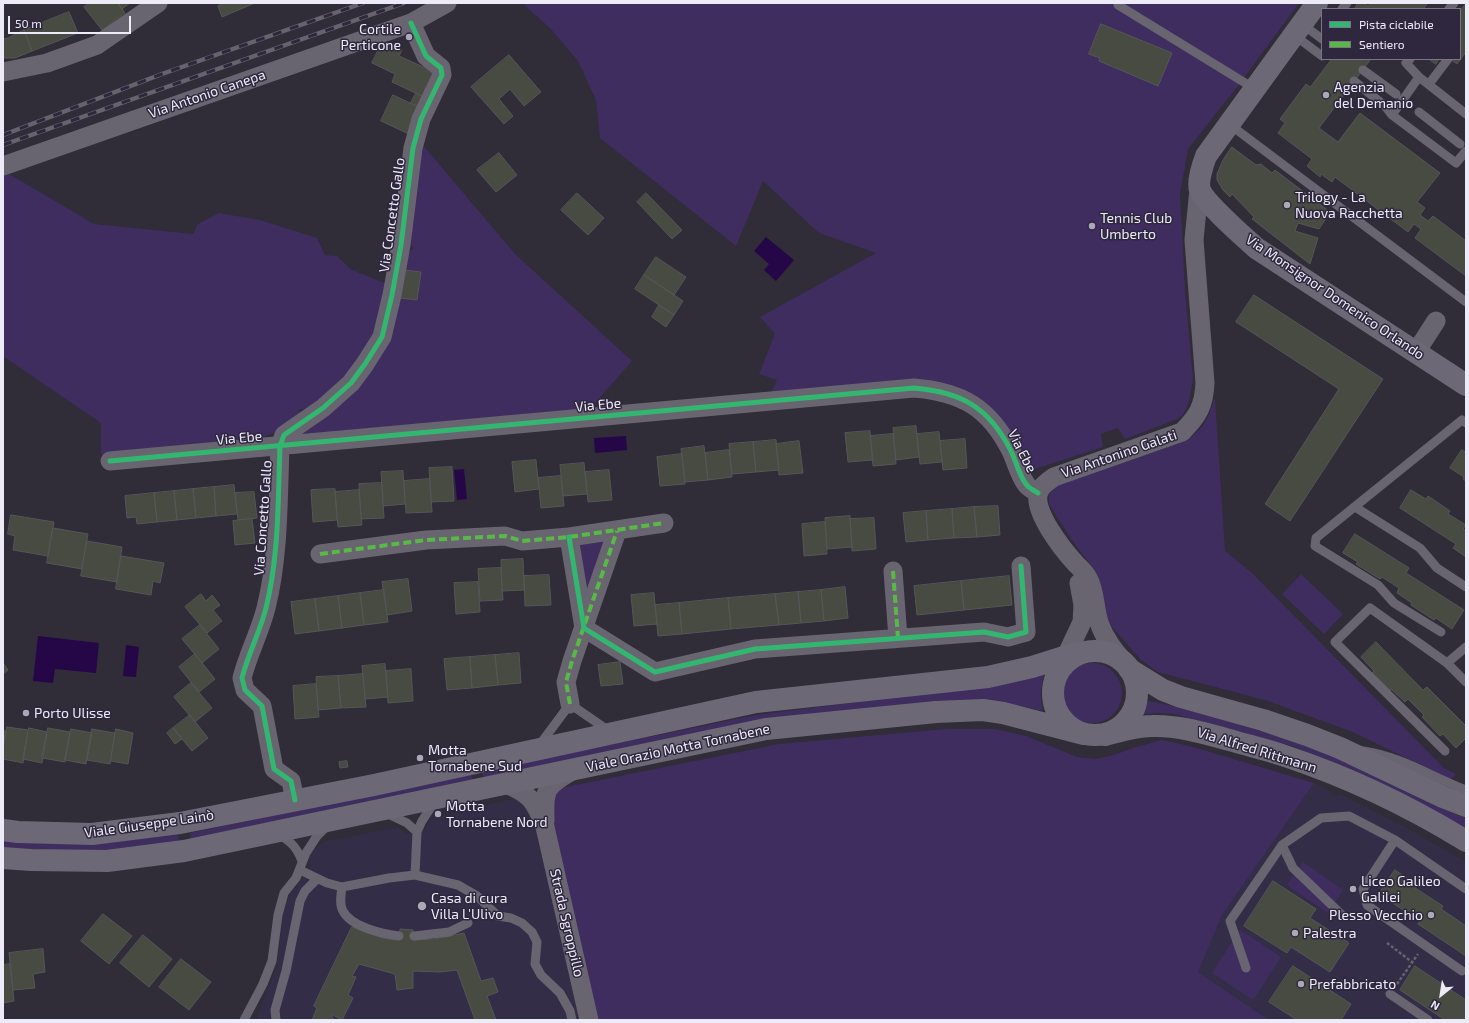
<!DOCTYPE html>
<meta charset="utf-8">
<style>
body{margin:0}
#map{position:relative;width:1469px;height:1023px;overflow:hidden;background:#302c38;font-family:"Exo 2",sans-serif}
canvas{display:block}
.frame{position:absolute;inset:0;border:4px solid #eeebf9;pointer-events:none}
.legend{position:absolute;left:1321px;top:8px;width:140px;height:52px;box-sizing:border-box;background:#2e273d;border:1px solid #7b7588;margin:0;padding:5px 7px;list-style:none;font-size:12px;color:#eeebf9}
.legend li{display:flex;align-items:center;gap:8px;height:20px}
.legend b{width:20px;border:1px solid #7b7588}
.north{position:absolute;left:1421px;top:975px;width:40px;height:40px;-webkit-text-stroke:3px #2e273d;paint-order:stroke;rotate:210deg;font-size:11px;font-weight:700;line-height:16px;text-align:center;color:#eeebf9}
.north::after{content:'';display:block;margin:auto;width:14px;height:18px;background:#eeebf9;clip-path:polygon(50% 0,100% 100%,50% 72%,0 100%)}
.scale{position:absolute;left:8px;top:16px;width:123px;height:18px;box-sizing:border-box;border:2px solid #eeebf9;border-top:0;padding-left:5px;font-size:12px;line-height:14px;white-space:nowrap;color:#eeebf9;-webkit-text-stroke:3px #2e273d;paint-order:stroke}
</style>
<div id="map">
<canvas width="1469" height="1023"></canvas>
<div class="frame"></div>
<ul class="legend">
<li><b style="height:5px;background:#33b770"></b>Pista ciclabile</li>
<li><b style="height:5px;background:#58b947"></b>Sentiero</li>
</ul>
<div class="north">N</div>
<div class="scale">50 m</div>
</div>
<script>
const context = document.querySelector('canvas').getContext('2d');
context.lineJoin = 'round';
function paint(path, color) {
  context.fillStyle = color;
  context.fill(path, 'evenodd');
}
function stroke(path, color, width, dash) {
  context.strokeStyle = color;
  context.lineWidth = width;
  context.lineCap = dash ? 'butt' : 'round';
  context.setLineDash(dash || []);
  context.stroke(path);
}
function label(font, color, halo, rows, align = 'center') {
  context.font = font + ' "Exo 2",sans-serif';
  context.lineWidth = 3;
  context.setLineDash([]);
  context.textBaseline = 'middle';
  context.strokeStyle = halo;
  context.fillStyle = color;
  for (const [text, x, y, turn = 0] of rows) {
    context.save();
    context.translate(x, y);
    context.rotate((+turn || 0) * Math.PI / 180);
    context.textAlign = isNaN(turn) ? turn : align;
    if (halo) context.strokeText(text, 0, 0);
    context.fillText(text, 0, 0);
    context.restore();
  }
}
paint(new Path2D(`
 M1314,783L1330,791L1332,795L1335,796L1340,794L1403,826L1466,862V1020H1269L1198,972L1222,915Z
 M520,797L534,807L584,1020H256L277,966L283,914L288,898L310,867L309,861L311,854L317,847L326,841L398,827L406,834L424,831L431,819Z`), '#342d47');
paint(new Path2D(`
 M526,3H1299L1241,82L1188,149L1180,194L1185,292L1193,379L1189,401L1183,415L1177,419L1125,439L1118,428L1101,434L1103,447L1029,471L983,402L956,386L924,381L771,393L777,380L759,374L775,334L760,317L876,253L819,233L763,181L736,246L600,138L596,100L578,61L550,28L525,6Z
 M422,144L515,254L632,361L589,410L297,437L321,420L400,298L417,300L421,272L404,270L406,256L413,248L408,239Z
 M9,174L94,224L193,234L198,224L219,213L260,220L317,238L325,255L337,256L350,269L387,284L369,349L319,405L299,410V422L259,439L101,455V423L3,356V176Z
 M1215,398L1225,551L1252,573L1444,768L1456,774L1453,778H1447L1353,732L1265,700L1158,672L1141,660L1113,628L1107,617L1093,568L1071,539L1049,504V495L1055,486L1179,443C1204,431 1206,423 1215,398Z
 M601,541L604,542L585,602L580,543Z
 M1301,574L1343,614L1324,634L1282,594Z
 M1062 693a30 30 0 1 1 60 0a30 30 0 1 1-60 0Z
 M1041,674L1044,675C1040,688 1040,698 1043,711L1014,705L484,780L482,771L756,715L993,685Z
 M1143,701C1155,700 1187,710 1200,713C1253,728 1307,744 1358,768C1394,784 1429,805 1466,818V830L1363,776L1292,746L1174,714L1160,713L1143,714L1141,712Z
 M946,729H995L1026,736L1077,757L1096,759L1114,755L1133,748L1162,740L1181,744L1207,751L1314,783L1222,915L1198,972L1269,1020H595L551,825L556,789L779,744Z
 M471,773L473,781L191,843L190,833Z
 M178,835L180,843L114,851H63L3,847V839L110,842Z
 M1303,862L1343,890L1328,913L1287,885Z
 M1240,930L1281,957L1253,1000L1212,973Z`), '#3f2d60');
paint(new Path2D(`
 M766,237L794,260L776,281L764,270L769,264L754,251Z
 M626,436L627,450L595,453L594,438Z
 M464,469L467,499L457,500L454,470Z
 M38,636L99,643L96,673L55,669L53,683L33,681Z
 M126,645L139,647L136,677L123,676Z`), '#250747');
const building = new Path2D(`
 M90,3H118L125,13L102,30L84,7Z
 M118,3H130L122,9Z
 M225,3H255L222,17L218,6Z
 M1358,3H1364L1368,6L1371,3H1428L1423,9H1355Z
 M1466,4V52L1457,64L1450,59H1460V11Z
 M69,12L78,33L32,51L24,30Z
 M1101,24L1172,53L1158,86L1099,61L1100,58L1089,54Z
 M24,30L32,51L15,58H3V39L8,38Z
 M383,41L402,50L399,56L439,74L428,99L392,82L395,74L372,63Z
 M509,55L541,92L524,106L510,89L499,99L513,116L504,124L471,87Z
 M1332,59H1371L1319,128L1338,142L1360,113L1440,173L1417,202L1425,208L1420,215L1428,221L1433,216L1466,241V276L1415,238L1421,229L1414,224L1408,232L1335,177L1332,182L1321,174L1320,177L1307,166L1312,159L1278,133L1285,123L1280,119L1306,84L1310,87Z
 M1429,59H1439L1436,64Z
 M416,93L428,99L423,109L411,103Z
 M393,95L423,109L411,135L381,121Z
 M1232,147L1256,165L1261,164L1272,173L1275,170L1330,212L1319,229L1298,223L1295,231L1318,238L1310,264L1252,219L1254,217L1232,194L1230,197L1223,190L1217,180V174L1223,160Z
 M499,153L517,175L496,192L477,170Z
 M577,193L604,218L588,235L561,210Z
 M646,193L682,230L672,239L637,202Z
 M656,257L686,277L674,295L644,275Z
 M404,270L421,272L417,300L400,298Z
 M644,275L683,301L674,315L635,289Z
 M1254,295L1383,379L1290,521L1265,504L1339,389L1236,322Z
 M659,305L674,315L666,327L652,317Z
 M916,426L919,457L896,460L893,428Z
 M870,431L873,460L848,462L845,433Z
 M939,432L942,462L920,464L917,434Z
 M893,434L896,464L873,466L870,436Z
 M965,439L967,468L943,470L940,441Z
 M776,440L779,470L756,472L753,442Z
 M799,441L803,473L779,475L776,444Z
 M753,442L756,472L732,474L729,444Z
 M704,446L708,480L685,482L681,449Z
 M729,450L732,477L708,480L705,453Z
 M1462,450L1466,452V481L1463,479L1464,477L1450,468Z
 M682,454L685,484L660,486L657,457Z
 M536,460L539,489L515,492L512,462Z
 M584,463L587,494L563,496L560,465Z
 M452,467L454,501L431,502L429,468Z
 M609,470L612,500L588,502L585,472Z
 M403,471L405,504L383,506L381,472Z
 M561,476L564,506L541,508L538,478Z
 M430,479L432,512L406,513L404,481Z
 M382,483L384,518L361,519L359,484Z
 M234,485L237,514L216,516L214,487Z
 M214,487L216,516L196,518L193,489Z
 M193,489L196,518L177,520L174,491Z
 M335,489L337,520L313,522L311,490Z
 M359,490L362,525L338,527L335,492Z
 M1411,490L1426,499L1428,496L1450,511L1448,514L1466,525L1463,529L1466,531V557L1453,548L1456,544L1400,508Z
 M174,491L177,520L157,522L154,493Z
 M254,492L257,518L238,520L235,493Z
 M154,493L157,522L137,524L136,517L127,518L125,496Z
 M998,506L1000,535L977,537L974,507Z
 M974,507L977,537L954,538L952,509Z
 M952,509L954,538L928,540L926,511Z
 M926,511L928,540L906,542L903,513Z
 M11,515L54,522L48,556L13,550L15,536L8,534Z
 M850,516L852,547L827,549L825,518Z
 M874,518L876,549L852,551L850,519Z
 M252,519L255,543L235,545L233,521Z
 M825,522L827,554L804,556L802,524Z
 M53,528L88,534L82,569L47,563Z
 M1355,534L1409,568L1406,573L1464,610L1452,629L1436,618L1434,620L1411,605L1412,603L1397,593L1399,588L1382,577L1380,579L1356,564L1358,562L1343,553Z
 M87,541L122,547L117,582L81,576Z
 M121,556L164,563L160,583L153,581L151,595L116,589Z
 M523,559L524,590L502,591L501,560Z
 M501,568L503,600L480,601L478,569Z
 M549,575L551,605L525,606L524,576Z
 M1009,576L1012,605L964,610L961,581Z
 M408,579L412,611L387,615L382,582Z
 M961,581L964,610L917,615L914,586Z
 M478,582L480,612L456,614L454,583Z
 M845,587L848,618L824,621L821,590Z
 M384,590L388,622L364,625L360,593Z
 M821,590L824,621L801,623L798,592Z
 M798,592L801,623L779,625L775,594Z
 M360,593L364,625L342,628L338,596Z
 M654,593L657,624L634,626L631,595Z
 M201,594L206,601L212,595L220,605L213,610L222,621L207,633L185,607Z
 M775,594L779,625L731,629L728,598Z
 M338,596L342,628L319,631L315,599Z
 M728,598L731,629L682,634L679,603Z
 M315,599L319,631L295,634L291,602Z
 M679,603L682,634L658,636L655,605Z
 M200,625L219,649L202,663L182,639Z
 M1376,642L1423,690L1427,687L1466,726V738L1456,748L1443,734L1440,736L1422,717L1424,715L1408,699L1405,702L1391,689L1390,691L1372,673L1374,671L1361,657Z
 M519,653L521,683L498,685L495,655Z
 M195,654L215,679L199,692L179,667Z
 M495,655L498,685L472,688L470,657Z
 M470,657L472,688L447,690L444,659Z
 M620,662L623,684L601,686L598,665Z
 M3,663L8,670L3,674Z
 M385,664L388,697L365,699L362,666Z
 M411,669L413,701L388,703L386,671Z
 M363,674L366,707L341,708L338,676Z
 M338,676L341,708L318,710L316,677Z
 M191,683L212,708L195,722L174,697Z
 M316,684L319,717L295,719L293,686Z
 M190,715L208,738L192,751L173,728Z
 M7,727L28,730L23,763L3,759V749Z
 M29,728L47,732L42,763L23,759Z
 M48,728L70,732L65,762L42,758Z
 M173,728L182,739L175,744L167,733Z
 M71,729L92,733L86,764L65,760Z
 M92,729L115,733L110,764L87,760Z
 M116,729L133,733L128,764L111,761Z
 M3,731H6L3,749Z
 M347,761L348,767L340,768L339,762Z
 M1395,870L1417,885L1415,888L1443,906L1441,909L1466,926V956L1418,924L1420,921L1379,894Z
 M1273,881L1316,909L1310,918L1349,943L1330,972L1291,947L1287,953L1244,926Z
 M103,914L132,936L109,964L81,941Z
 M352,927L382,938L399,939L400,929L413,930L414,940L435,939L464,933L481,981L493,978L498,992L487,996L496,1020H475L457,970L440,972L413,971V988L397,990L395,974L359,964L352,976L356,977L348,995L353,998L342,1020L331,1014L334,1020H312L317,1008L314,1006Z
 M143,935L172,959L149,987L120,963Z
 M43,949L45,972L33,974L35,988L13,990L9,953Z
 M181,959L211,982L189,1010L159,987Z
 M10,964L14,1001L3,1003V965Z
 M1293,966L1351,1004L1341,1020H1297L1269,1002Z
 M1415,966L1466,1000V1020H1445L1400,990Z`);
paint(building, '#474b42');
stroke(building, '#555657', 1);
stroke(new Path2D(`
 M1387,943L1412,962
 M1397,984L1418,954`), '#66636e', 2.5, [3, 2]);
stroke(new Path2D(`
 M1118,5L1255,89
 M1342,9L1347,3
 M1449,9L1454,3
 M1302,24L1322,39
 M1294,35L1322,56
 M1410,59L1406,63L1419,77L1466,114
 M1363,70L1396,94
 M1354,81L1385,106L1392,115L1456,163L1466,151
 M1429,84L1448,59
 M1419,112L1460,144
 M1392,115L1419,77
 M1229,124L1466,302
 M1355,507L1420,548L1437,568L1466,587
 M1441,632L1394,603L1378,585L1315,546L1316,538L1462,420L1466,423
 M1466,647L1447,663L1466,682
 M538,747L570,704L609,731
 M1363,751C1400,756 1432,777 1466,790
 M1445,751L1335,642L1370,608L1447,663
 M386,813L407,823L417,832
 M279,835C291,841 297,848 302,861
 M1282,845L1293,868L1342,915
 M300,870L327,883L342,887L389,878L415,875L458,885L477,896L498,916L511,918L522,923L532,932L537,942L535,964L541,975L560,993L570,1011L572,1020
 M415,875L417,832L422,821L435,801
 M342,887C341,895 339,904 343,911C351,927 383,934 399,936
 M414,936L449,932L468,923
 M1246,968L1230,921L1282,845L1321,818L1349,816L1395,840
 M1462,971L1367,905L1363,889L1395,840L1466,889
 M1390,994L1428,1020
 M244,1020L263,984L272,961L278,915L284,893L296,878L306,853L317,836L328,825
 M276,1020L275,1010L286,971L300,901L305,891L317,879`), '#686571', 9);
stroke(new Path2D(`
 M3,72L47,63L97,45L158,3
 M3,166L411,23L447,3
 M1416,352L1436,321
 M110,461L914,388C961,392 989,407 1011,451C1016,461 1019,475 1026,484C1028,488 1034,490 1038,493
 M569,537L584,628L655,672L755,649L984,632L1008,637L1026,632L1021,566
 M320,554L426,540L505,536L522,541L569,537L664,523
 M893,571L898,638
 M1123,661C1114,650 1105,639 1100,625C1094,610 1096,592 1088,578C1085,572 1080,568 1076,564C1064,551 1031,510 1039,492C1041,486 1048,481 1054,477L1182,432C1198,416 1204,406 1205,383L1194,240L1199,189
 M1059,671L1082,622L1083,605L1079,583
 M570,704L566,682L572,661L617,531
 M505,784C531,794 535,801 545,827L589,1020
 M295,800L291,781L274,769L262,706L245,690L242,678C248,654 260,632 266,608C279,556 278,500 280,446L284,435L323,408L351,383L365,364L382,337L392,295L401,245L413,148L421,119L442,75L441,68L426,56L411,23
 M545,821C544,790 544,787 572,771`), '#686571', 19);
stroke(new Path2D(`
 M1317,3L1206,156C1203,164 1197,182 1200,190C1205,203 1244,237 1256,248L1466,385
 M1053 693a42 42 0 1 1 84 0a42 42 0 1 1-84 0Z
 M1129,669L1163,690L1181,697L1263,720L1307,735L1340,748L1443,797L1466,806
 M1105,735C1120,731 1136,726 1152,726C1179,725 1207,734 1233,741C1250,746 1268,750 1285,756C1348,777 1409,806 1466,841
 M3,830L18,832L92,834L180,823L374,785L756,702L988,677L1032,667L1067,656L1081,653
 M3,858L31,860L107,861L184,851L766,729L936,712L983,710L1003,713L1084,734`), '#6c6875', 22);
const rail = new Path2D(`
 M3,135L162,74L363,3
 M3,145L404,3`);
stroke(rail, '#67636e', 4.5);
stroke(rail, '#2e273d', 3, [9]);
stroke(new Path2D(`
 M320,554L426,540L505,536L522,541L569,537L664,523
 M893,571L898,638
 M570,704L566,682L572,661L617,531`), '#58b947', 4, [8, 4]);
stroke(new Path2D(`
 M110,461L914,388C961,392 989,407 1011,451C1016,461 1019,475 1026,484C1028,488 1034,490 1038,493
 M569,537L584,628L655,672L755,649L984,632L1008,637L1026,632L1021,566
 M295,800L291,781L274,769L262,706L245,690L242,678C248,654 260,632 266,608C279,556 278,500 280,446L284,435L323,408L351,383L365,364L382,337L392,295L401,245L413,148L421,119L442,75L441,68L426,56L411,23`), '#33b770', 5);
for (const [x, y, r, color] of [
 [409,37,4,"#aca8b5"],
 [1326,95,4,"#aca8b5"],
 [1287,205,4,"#aca8b5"],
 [1092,226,4,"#aca8b5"],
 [26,713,4,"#aca8b5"],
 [420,758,4,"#aca8b5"],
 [438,814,4,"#aca8b5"],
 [1353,889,4,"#aca8b5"],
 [422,906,5,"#aca8b5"],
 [1431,915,4,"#aca8b5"],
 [1295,933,4,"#aca8b5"],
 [1301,984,4,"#aca8b5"]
]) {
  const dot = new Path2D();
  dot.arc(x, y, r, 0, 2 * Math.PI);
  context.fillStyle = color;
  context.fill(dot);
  stroke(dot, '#2e273d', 1.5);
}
label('14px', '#eeebf9', '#2e273d', [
 ["Cortile",401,29,"right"],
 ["Perticone",401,45,"right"],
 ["Agenzia",1334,87],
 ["del Demanio",1334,103],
 ["Trilogy - La",1295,197],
 ["Nuova Racchetta",1295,213],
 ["Tennis Club",1100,218],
 ["Umberto",1100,234],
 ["Porto Ulisse",34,713],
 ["Motta",428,750],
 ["Tornabene Sud",428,766],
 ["Motta",446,806],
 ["Tornabene Nord",446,822],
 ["Liceo Galileo",1361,881],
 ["Galilei",1361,897],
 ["Casa di cura",431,898],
 ["Villa L'Ulivo",431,914],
 ["Plesso Vecchio",1423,915,"right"],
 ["Palestra",1303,933],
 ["Prefabbricato",1309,984]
], 'left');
label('14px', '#eeebf9', '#2e273d', [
 ["Via Antonio Canepa",207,94,-19],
 ["Via Concetto Gallo",392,215,-82],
 ["Via Monsignor Domenico Orlando",1335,297,34],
 ["Via Ebe",598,405,-5],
 ["Via Ebe",239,438,-5],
 ["Via Ebe",1022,451,63],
 ["Via Antonino Galati",1119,454,-19],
 ["Via Concetto Gallo",263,518,-86],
 ["Viale Orazio Motta Tornabene",678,748,-12],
 ["Via Alfred Rittmann",1257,750,17],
 ["Viale Giuseppe Lainò",149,824,-8],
 ["Strada Sgroppillo",567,923,77]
]);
</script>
